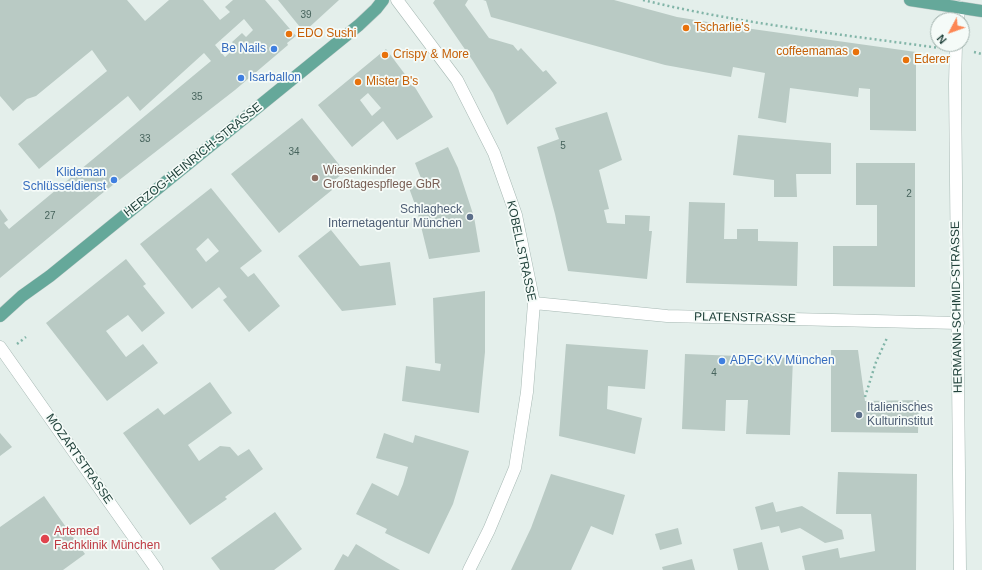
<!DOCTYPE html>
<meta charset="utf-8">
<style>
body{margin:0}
#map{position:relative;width:982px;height:570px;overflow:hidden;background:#e4efeb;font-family:Arial,sans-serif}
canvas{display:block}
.north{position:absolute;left:930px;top:12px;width:40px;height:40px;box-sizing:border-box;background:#f5fbf8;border:1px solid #a0b1ac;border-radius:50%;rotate:229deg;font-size:11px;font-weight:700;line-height:16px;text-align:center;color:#21423b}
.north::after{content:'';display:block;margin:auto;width:14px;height:18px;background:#fd8754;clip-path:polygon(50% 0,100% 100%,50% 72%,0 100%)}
</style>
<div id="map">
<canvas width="982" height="570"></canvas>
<div class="north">N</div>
</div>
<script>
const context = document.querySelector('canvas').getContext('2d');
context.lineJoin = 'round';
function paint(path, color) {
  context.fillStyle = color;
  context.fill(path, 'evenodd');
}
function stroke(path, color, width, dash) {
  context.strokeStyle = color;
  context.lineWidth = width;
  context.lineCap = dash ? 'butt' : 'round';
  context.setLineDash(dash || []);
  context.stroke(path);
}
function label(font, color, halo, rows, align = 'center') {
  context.font = font + ' Arial,sans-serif';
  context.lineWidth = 3.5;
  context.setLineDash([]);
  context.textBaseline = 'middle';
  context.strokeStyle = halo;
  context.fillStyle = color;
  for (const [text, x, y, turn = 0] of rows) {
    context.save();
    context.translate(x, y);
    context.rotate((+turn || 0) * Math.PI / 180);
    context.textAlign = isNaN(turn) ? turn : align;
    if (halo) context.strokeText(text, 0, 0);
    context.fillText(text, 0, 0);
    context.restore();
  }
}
paint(new Path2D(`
 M0,0H127L145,21L169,0H203L220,20L230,12L225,7L233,0H265L296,36L287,43L288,45L235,90L100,195L0,278V209L8,220L4,223L9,229L211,61L204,53L140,111L128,96L39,169L18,144L107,71L92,50L36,96L27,99L13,111L0,96ZM244,19L253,30L246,37L242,33L232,42L236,47L225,57L215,45Z
 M278,0H339L304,32Z
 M435,0H468L465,5L489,38L513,45L518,51L521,48L543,72L546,70L557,83L507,125L493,93L473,61L433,3Z
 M483,0H614L677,17L738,27L916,52V131L870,130V89L859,88L858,97L790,88L786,123L758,118L765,73L733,67L731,77L665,65L491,17L486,1Z
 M386,49L416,89L433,117L397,140L383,121L352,147L318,105ZM368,93L381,108L372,116L360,100Z
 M607,112L622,160L599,170L609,209L604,210L607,223L625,224V215L650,216L649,231H652L647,279L568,271L555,214L537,147L559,139L555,128Z
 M302,118L345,172L328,185L332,190L279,233L231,174Z
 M738,135L831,143V174H796L797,197H774V180L733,175Z
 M448,147L458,168L474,217L480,252L429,259L417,210L409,188L423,183L415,163Z
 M856,163H915V287L833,286V246H877V205H856Z
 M211,188L262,251L240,268L248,277L254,273L280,306L249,332L223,300L227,297L219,287L192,309L140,244ZM208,238L219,251L206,262L196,249Z
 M689,202L725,203L724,239H737V229H758V241L798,242L797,286L686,283Z
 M331,230L360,266L390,262L396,305L342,311L298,256Z
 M126,259L146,284L143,286L165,313L142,332L128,315L106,331L126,357L143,344L158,363L107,401L46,323Z
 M485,291V352L479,413L402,401L406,366L440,371L441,364L435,363L433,298Z
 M566,344L648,350L645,389L608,386L607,409L642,418L635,454L559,436Z
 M831,350H858L865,401L919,400L918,433L831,432Z
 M685,354L793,358L790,435L746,434L748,400H726L725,431L682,429Z
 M210,382L232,413L188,445L199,461L220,446L230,447L238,456L249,449L263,469L225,497L227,499L190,525L123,433L158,408L164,415Z
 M0,433L12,447L0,456Z
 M384,433L413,443L415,435L469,451L453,504L429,554L385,533L387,529L356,514L372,483L398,496L403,484L408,467L376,458Z
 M838,472L917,474L916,570H805L802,556L838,548L840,558L875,551L871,514H836Z
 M551,474L625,495L613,535L591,526L571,570H511L531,528Z
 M44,496L85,554L63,570H0V527Z
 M773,502L776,512L802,506L842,530L844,539L825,543L800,528L781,533L779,526L761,530L755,507Z
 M275,512L302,549L274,570H220L211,558Z
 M678,528L682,544L660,550L655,534Z
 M762,542L769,570H738L733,549Z
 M356,544L386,562L400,570H334L343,554L348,557Z
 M692,559L695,570H663L662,567Z`), '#b9cac4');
const minor = new Path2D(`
 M397,0L457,80L494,153L516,215L534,303L527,392L515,468L489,530L469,570
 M958,20L959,7
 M956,44L955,84L960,570
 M534,303L667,316L958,323
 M0,347L157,570`);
const major = new Path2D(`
 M910,0L982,11
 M0,316L22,296L50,276L359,25L376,9L383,0`);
stroke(minor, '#a6b8b3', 13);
stroke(major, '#c1cac8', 13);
stroke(new Path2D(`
 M643,0C741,24 840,34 939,48
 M974,52L982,54
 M17,344L26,337
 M865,397L876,362L887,338`), '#82b5a8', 2.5, [2, 3]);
stroke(minor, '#fff', 12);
stroke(major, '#65a89a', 12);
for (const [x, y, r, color] of [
 [686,28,4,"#e8710a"],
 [289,34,4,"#e8710a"],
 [274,49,4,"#3f7fe0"],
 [856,52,4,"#e8710a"],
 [385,55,4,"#e8710a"],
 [906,60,4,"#e8710a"],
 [241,78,4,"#3f7fe0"],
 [358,82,4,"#e8710a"],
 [315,178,4,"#8d6e63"],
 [114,180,4,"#3f7fe0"],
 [470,217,4,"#5c6f8a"],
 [722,361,4,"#3f7fe0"],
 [859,415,4,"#5c6f8a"],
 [45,539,5,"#e0444e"]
]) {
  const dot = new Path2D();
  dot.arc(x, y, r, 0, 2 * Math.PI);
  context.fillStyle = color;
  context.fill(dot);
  stroke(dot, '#f5fbf8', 1.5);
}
label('10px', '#47645d', null, [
 ["39",306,15],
 ["35",197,97],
 ["33",145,139],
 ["5",563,146],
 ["34",294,152],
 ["2",909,194],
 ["27",50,216],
 ["4",714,373]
]);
label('12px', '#c56008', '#f5fbf8', [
 ["Tscharlie's",694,28],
 ["EDO Sushi",297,34],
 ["coffeemamas",848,52,"right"],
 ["Crispy & More",393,55],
 ["Ederer",914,60],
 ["Mister B's",366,82]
], 'left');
label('12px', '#366cbe', '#f5fbf8', [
 ["Be Nails",266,49],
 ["Isarballon",249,78,"left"],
 ["Klideman",106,173],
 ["Schlüsseldienst",106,187],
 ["ADFC KV München",730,361,"left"]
], 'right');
label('12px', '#21423b', '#f5fbf8', [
 ["HERZOG-HEINRICH-STRASSE",193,160,-39],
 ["KOBELLSTRASSE",521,251,78],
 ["HERMANN-SCHMID-STRASSE",957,307,-91],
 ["PLATENSTRASSE",745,318,1],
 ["MOZARTSTRASSE",79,459,55]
]);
label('12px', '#785e54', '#f5fbf8', [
 ["Wiesenkinder",323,171],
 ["Großtagespflege GbR",323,185]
], 'left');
label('12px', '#4e5e75', '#f5fbf8', [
 ["Schlagheck",462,210],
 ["Internetagentur München",462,224],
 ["Italienisches",867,408,"left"],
 ["Kulturinstitut",867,422,"left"]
], 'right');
label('12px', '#be3a42', '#f5fbf8', [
 ["Artemed",54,532],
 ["Fachklinik München",54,546]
], 'left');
</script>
